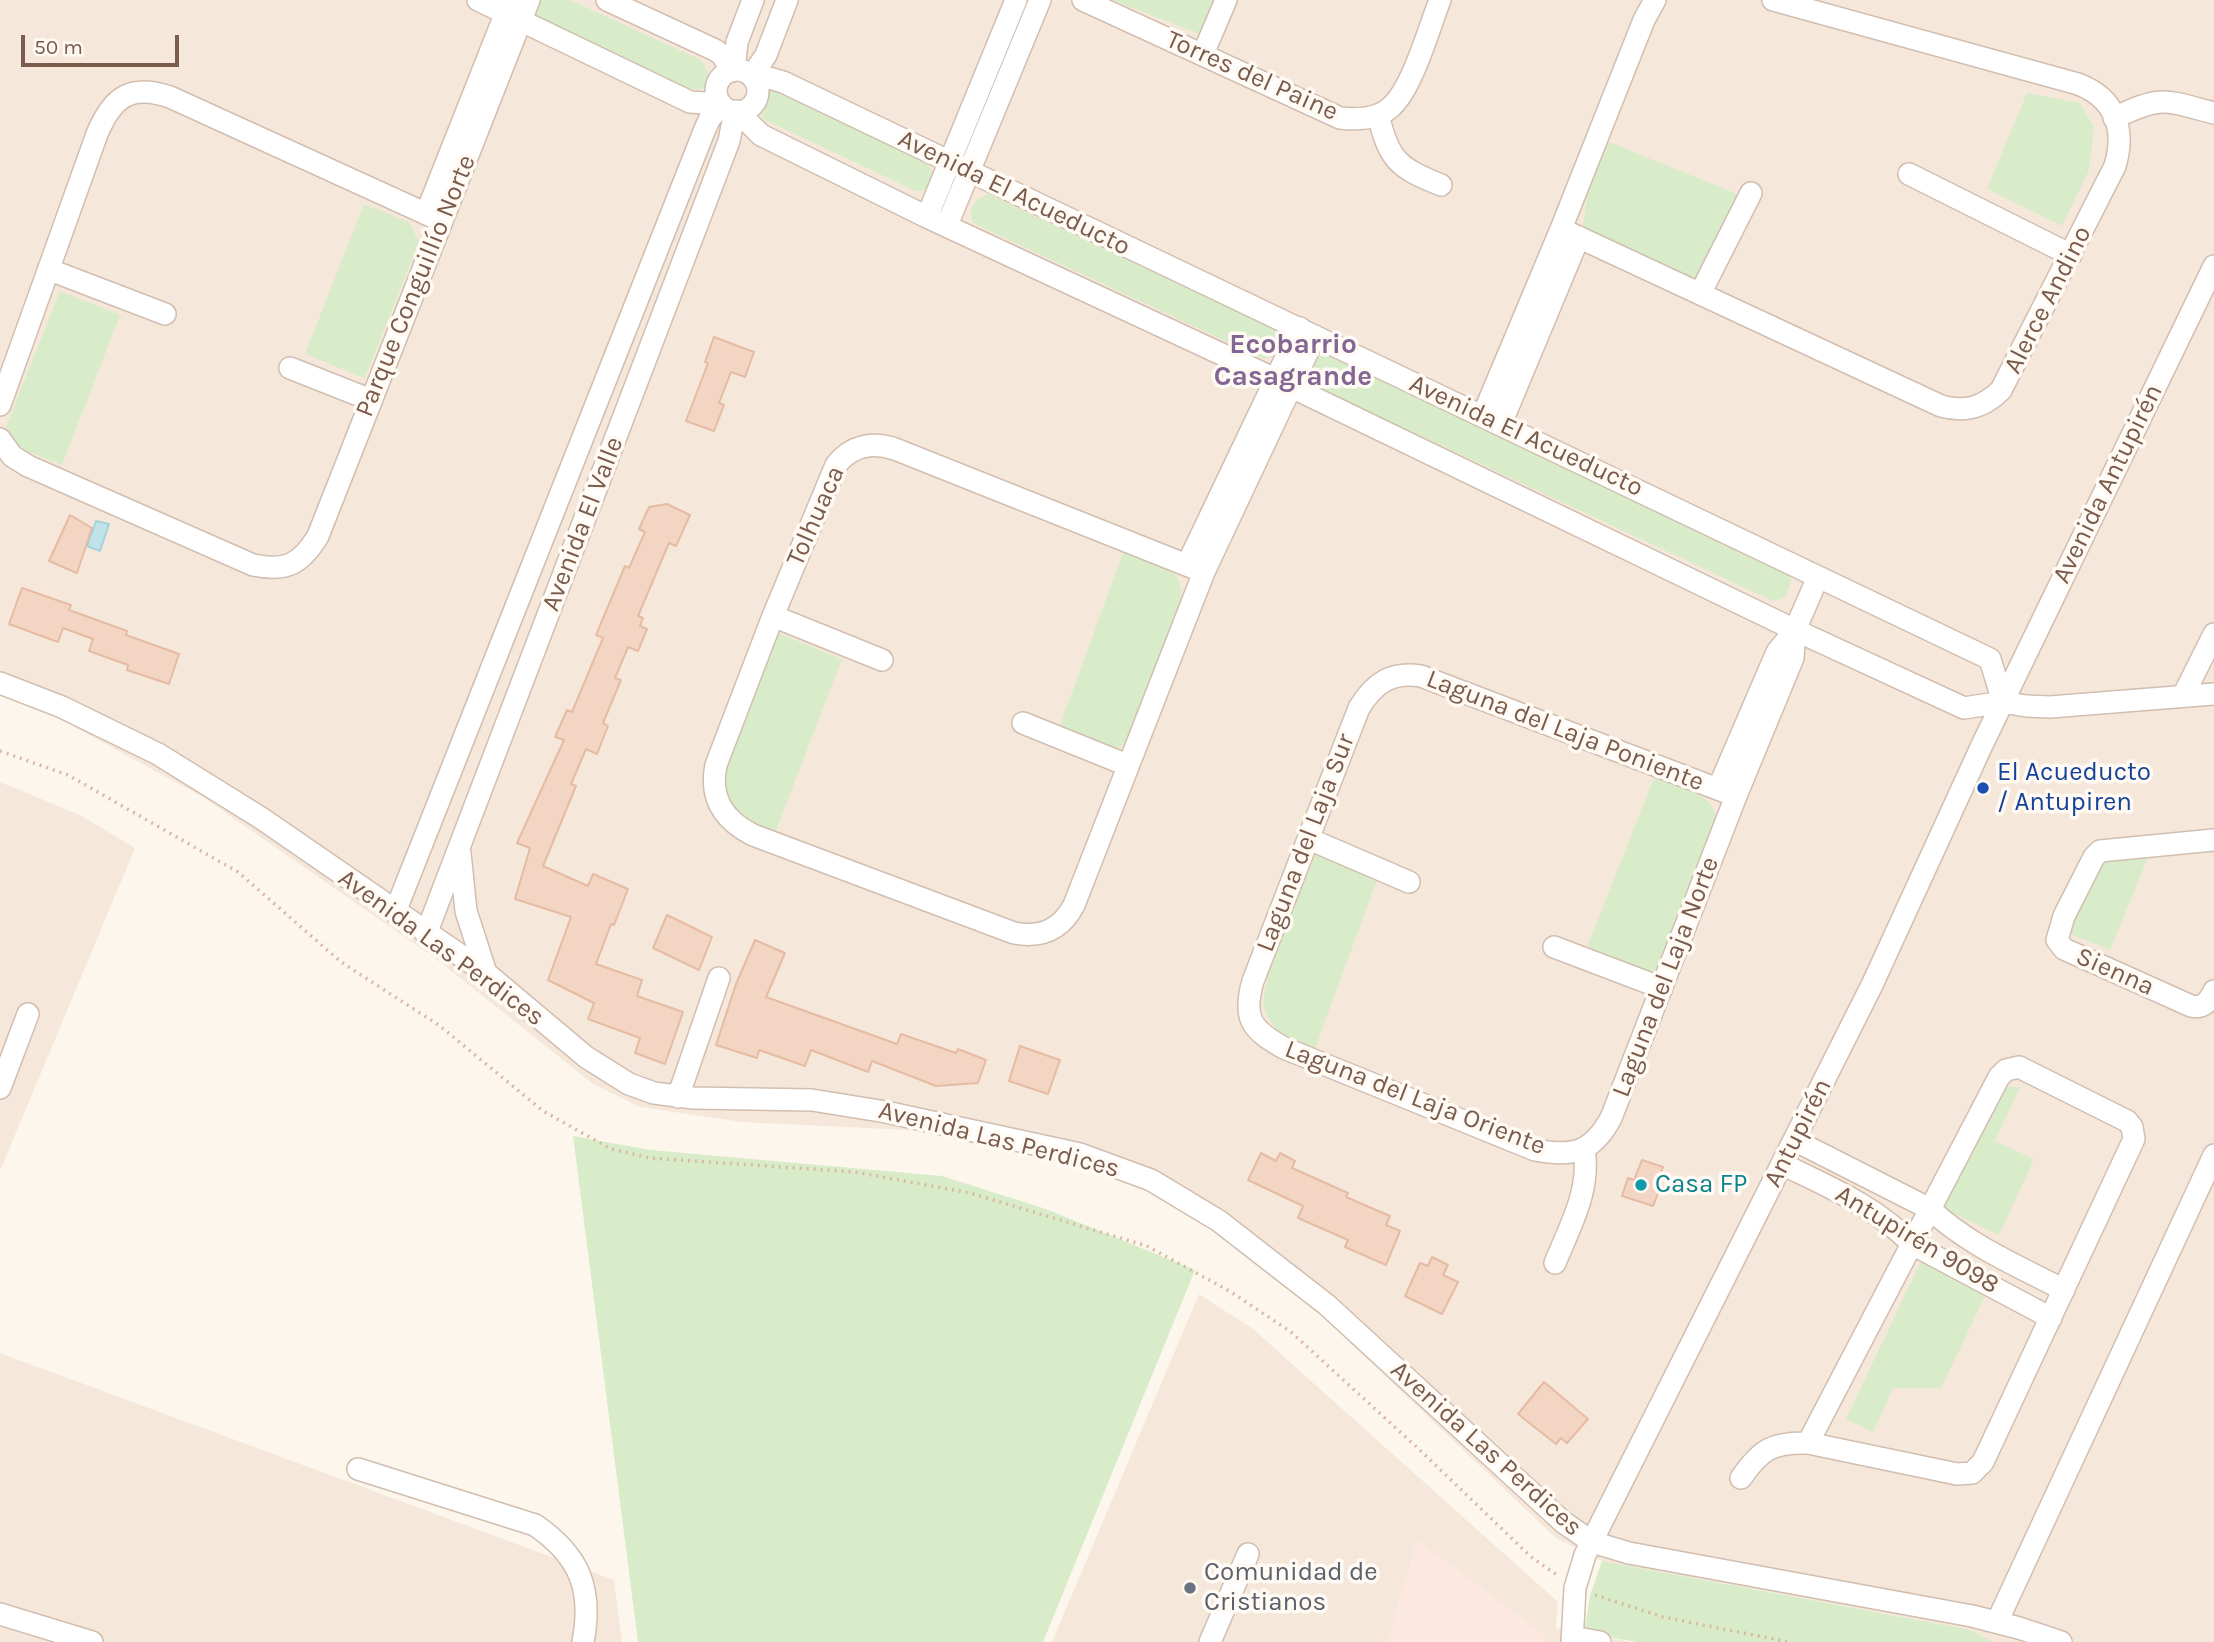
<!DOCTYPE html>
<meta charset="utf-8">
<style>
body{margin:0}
#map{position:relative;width:2214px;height:1642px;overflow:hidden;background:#fdf6ec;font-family:Karla,sans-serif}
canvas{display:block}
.scale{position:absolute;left:21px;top:35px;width:158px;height:32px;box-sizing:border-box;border:4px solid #7a5c4d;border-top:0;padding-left:9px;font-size:21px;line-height:24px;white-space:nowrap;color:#7a5c4d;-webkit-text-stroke:5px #fffaf3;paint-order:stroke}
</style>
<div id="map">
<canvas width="2214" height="1642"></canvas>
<div class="scale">50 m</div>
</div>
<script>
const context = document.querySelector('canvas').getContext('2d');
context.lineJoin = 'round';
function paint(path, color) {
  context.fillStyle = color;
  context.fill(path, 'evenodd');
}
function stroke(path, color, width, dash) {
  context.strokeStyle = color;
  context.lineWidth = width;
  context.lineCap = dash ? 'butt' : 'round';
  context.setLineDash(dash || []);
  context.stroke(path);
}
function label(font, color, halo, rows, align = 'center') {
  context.font = font + ' Karla,sans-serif';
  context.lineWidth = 7;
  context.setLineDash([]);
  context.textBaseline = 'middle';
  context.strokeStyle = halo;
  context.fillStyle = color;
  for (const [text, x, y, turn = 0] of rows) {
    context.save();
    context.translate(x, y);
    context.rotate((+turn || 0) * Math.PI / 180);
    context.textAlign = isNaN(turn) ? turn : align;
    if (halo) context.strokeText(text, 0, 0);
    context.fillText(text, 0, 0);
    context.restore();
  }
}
paint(new Path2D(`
 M0,0H2214V1642H1993L1971,1630L1602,1561L1556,1538L1269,1266L1150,1190L1056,1151L969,1133L742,1122L640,1107L593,1084L435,958L203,797L45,711L0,694Z
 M0,782L80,815L135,848L0,1171Z
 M1199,1294L1253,1329L1558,1602L1556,1628L1631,1642H1052Z
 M0,1353L614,1580L622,1642H0Z`), '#f5e8da');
paint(new Path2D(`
 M1417,1540L1546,1636L1545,1642H1387Z`), '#fde8e0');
paint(new Path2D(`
 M534,0H570L701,60L710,76L703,89H691L539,18L532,6Z
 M1113,0H1215L1202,35Z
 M772,90L926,162L936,178L929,190L916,191L765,120L758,107L763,92Z
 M2027,93L2080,103L2094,127L2089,170L2062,226L1987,189Z
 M1609,142L1737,194L1702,275L1688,278L1583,227L1588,189Z
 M988,194L1278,331L1281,340L1274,356L1264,359L973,223L970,212L976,200Z
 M364,204L409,222L419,242L365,378L305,354Z
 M60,291L120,315L62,465L16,447L6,427Z
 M1326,352L1787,569L1791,581L1785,598L1773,601L1312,385L1308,366L1315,357Z
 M1124,550C1150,561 1186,565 1181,600L1126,741L1116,751L1058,731Z
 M778,633L842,659L775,833C743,819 721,808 726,769Z
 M1654,778C1675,786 1717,793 1716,821L1657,973L1653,976L1588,951V945Z
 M1316,851L1378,877L1315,1048L1283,1035L1276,1029L1267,1016L1263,1003L1268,975Z
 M2149,855L2110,950L2071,934L2070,913L2104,863Z
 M1999,1087H2020L1995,1141L2034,1159L1999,1235L1943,1208Z
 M573,1136L650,1150L942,1176L1046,1209L1195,1270L1043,1642H638Z
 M1921,1261L1986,1294L1941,1388H1893L1873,1432L1846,1419Z
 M1602,1561L1971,1630L1993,1642H1637L1584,1633L1590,1596Z`), '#d8ecc9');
const water = new Path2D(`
 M96,521L109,524L100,551L87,546Z`);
paint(water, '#bfe3e8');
stroke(water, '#a5d3da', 2);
const building = new Path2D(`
 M714,337L754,352L745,377L731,372L719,403L724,405L714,431L686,421L708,363L705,362Z
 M667,504L690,515L676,546L669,543L638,616L643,618L640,626L647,629L638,651L628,647L615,678L621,680L603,723L608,726L597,754L586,749L571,784L576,786L543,866L588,886L593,874L628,889L614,925L611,924L596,964L642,980L637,996L683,1012L665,1064L635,1053L640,1038L588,1019L594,1003L548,980L571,917L515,899L530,848L517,843L564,740L555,737L567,710L572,712L603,638L596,635L625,566L629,568L645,532L639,529L649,507Z
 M70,515L92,528L77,573L49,561Z
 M22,588L71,605L69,610L127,631L126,635L179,654L169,684L127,670L128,665L89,651L93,639L63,628L58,642L9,624Z
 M667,915L712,937L699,970L653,948Z
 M755,940L785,953L766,997L897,1044L901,1034L956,1053L958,1049L986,1060L978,1083L936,1086L872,1061L868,1072L811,1050L805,1066L759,1050L757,1058L716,1045L736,984Z
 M1020,1046L1060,1060L1048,1094L1009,1081Z
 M1261,1153L1276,1161L1280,1153L1295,1161L1292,1168L1348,1193L1346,1197L1390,1216L1386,1225L1400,1231L1386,1265L1345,1247L1348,1240L1298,1218L1303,1206L1248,1180Z
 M1642,1160L1663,1167L1655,1190L1659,1191L1653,1206L1622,1196L1628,1178L1634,1180Z
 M1432,1257L1448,1265L1443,1275L1458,1282L1442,1314L1405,1296L1420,1263L1428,1266Z
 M1544,1382L1588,1419L1567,1443L1561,1438L1556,1444L1518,1414Z`);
paint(building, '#f3d5c3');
stroke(building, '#e6bba3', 2);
const minor = new Path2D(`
 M478,0L690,102L721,104
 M607,0L715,50L722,55L732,71
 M1083,0L1340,118C1358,120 1379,119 1392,106C1413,86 1429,28 1440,0
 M1203,54L1226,0
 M734,70L737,42L753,0
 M716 91a21 21 0 1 1 42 0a21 21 0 1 1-42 0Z
 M752,76L766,55L787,0
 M753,78H769L783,82L1990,659L2003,702
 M737,111L761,135L927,217L1275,379L1795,630L1964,708L2003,702L2026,706L2050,707L2214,694
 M1378,115C1390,161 1397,167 1441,185
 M2114,118C2162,95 2164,100 2214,113
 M1909,174L2071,255
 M426,214L510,2
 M927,217L1016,0
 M947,225L1040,0
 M1561,229L1941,406C1965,413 1984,407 2001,390L2115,166C2126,129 2115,98 2078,84L1773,0
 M50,270L165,314
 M1701,292L1751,193
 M290,368L371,400
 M0,405L97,134C112,98 130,83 170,97L442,221
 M1483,415L1561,229L1644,20L1655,0
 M1501,424L1579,237
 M0,439L12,456L28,466L253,565C286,572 301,564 318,536L529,0
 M1187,565L1300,328
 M1204,572L895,449C871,441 851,446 836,465L773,616L716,765C709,799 724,820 753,835L1014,933C1041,938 1061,930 1074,905L1204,572L1315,336
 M773,616L882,660
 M0,683L62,707L158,754L261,818L486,973L586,1057L629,1084L654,1093L693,1098L812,1100L886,1112L1080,1154L1151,1180L1219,1221L1327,1305L1563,1522L1592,1542L1629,1553L1972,1616L2019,1628L2061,1642
 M2183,696L2214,634
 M1023,723L1127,765
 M1718,789L1777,652L1795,630L1818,577
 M1736,796L1421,676C1392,671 1374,683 1359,708L1253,981C1242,1019 1252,1030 1284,1048L1535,1150C1573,1157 1592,1153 1611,1118L1736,796L1793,658L1795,630
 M1309,839L1409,882
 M2214,840L2100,851L2094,857L2064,916L2057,940L2064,949L2191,1006C2204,1009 2209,1001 2214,991
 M460,853L466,911L486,973
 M395,912L705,129L710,118L722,105
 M426,934L729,141L735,111
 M1554,947L1662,988
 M2019,1067L2127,1121L2132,1127L2134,1139L1983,1462L1972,1473L1957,1474L1808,1443L1999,1077L2006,1070Z
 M0,1088L28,1014
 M678,1097L719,978
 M1794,1140L1930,1209C1968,1245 2018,1266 2064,1290
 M1782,1164C1829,1187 1875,1206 1912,1244L2051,1318
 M1555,1263C1570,1226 1591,1190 1584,1149
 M358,1469L535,1525C580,1556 593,1589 583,1642
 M1741,1478C1761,1449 1773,1442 1808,1443
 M0,1614L92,1642
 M1997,1622L2214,1155
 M1572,1637L1600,1642
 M1210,1642L1248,1554
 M1572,1642L1575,1588L1585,1555L1872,985L1982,745L2214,266`);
stroke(minor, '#d1beb0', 24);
stroke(new Path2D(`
 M0,751L68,775L238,872L341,962L440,1026L543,1111L611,1149L650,1158L855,1172L970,1193L1147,1246L1231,1292L1291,1332L1422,1452L1530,1556L1557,1575
 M1595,1595L1663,1617L1789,1642`), '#d9b8a5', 3.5, [2, 5]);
stroke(minor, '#fff', 21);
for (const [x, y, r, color] of [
 [1983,788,7,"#1a4fb4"],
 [1641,1185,7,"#0f9aa8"],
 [1190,1588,7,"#6b7280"]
]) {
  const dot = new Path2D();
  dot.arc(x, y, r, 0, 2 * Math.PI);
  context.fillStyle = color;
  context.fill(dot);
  stroke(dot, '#fffaf3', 2.5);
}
label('26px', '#7a5c4d', '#fffaf3', [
 ["Torres del Paine",1252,76,24],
 ["Avenida El Acueducto",1014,193,26],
 ["Parque Conguillío Norte",416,286,-68],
 ["Alerce Andino",2048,300,-63],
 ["Avenida El Acueducto",1526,436,25],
 ["Avenida Antupirén",2108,484,-64],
 ["Tolhuaca",816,516,-66],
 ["Avenida El Valle",583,524,-69],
 ["Laguna del Laja Poniente",1565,731,21],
 ["Laguna del Laja Sur",1306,843,-69],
 ["Avenida Las Perdices",441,948,36],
 ["Sienna",2115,972,24],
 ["Laguna del Laja Norte",1666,977,-69],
 ["Laguna del Laja Oriente",1415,1098,21],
 ["Antupirén",1798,1133,-63],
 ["Avenida Las Perdices",999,1140,14],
 ["Antupirén 9098",1917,1240,31],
 ["Avenida Las Perdices",1486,1449,42]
]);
label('26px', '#164399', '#fffaf3', [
 ["El Acueducto",1997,773],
 ["/ Antupiren",1997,803]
], 'left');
label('26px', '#0d838f', '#fffaf3', [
 ["Casa FP",1655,1185]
], 'left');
label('26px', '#5b616d', '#fffaf3', [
 ["Comunidad de",1204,1573],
 ["Cristianos",1204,1603]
], 'left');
label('bold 28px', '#846695', '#fffaf3', [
 ["Ecobarrio",1293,345],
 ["Casagrande",1293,377]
]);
</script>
